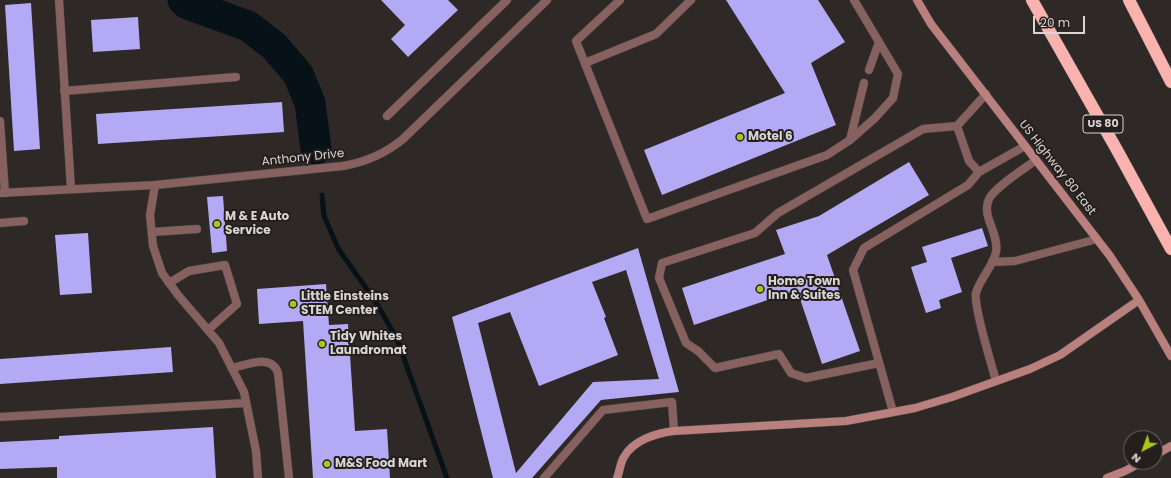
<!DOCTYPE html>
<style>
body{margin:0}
#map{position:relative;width:1171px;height:478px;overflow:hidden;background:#2e2926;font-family:Poppins,sans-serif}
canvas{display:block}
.north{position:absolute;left:1123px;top:430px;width:40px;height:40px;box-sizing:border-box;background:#241f1d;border:1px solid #6c6866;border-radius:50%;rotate:221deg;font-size:11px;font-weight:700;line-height:16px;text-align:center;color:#d9d5d3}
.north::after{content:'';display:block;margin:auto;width:14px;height:18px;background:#acc611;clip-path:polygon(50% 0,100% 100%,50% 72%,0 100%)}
.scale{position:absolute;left:1033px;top:16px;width:52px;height:18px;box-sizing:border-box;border:2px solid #d9d5d3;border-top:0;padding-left:5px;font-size:12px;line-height:14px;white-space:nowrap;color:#d9d5d3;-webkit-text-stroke:3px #241f1d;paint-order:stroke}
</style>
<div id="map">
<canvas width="1171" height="478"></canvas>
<div class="north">N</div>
<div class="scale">20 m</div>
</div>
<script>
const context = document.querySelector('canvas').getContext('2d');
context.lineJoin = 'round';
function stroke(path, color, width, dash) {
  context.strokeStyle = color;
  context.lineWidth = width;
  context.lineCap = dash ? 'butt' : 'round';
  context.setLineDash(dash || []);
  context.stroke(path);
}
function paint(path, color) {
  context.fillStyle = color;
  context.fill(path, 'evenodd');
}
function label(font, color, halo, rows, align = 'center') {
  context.font = font + ' Poppins,sans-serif';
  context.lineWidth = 4;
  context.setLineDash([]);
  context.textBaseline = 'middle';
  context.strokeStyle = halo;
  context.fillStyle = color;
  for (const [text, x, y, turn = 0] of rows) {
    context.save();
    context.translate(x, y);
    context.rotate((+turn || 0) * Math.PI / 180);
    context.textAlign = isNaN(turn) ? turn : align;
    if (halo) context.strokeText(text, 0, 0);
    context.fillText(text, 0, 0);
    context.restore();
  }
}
stroke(new Path2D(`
 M322,195L324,216L339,250L374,299L397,339L447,478`), '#071218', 5);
stroke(new Path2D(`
 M183,0L187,4L248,26L274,46L298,74L310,103L316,149`), '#071218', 31);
paint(new Path2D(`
 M381,0H448L458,10L408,57L391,39L405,25Z
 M726,0H818L845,42L811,63L836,125L662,195L644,150L785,93Z
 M31,3L40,149L14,151L5,5Z
 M138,17L140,49L93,52L91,20Z
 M282,102L284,132L98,144L96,114Z
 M909,162L929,195L827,255L860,351L822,364L797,290L694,325L682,288L785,254L776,230L819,216Z
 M223,196L227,251L212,253L207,197Z
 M982,228L988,246L951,258L962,292L939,300L941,308L926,313L911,267L927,262L922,247Z
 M88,233L92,293L60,295L55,235Z
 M638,248L679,392L601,400L532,478H493L452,317ZM626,270L659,379L593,382L516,473L478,323L510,312L539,386L618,355L604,318L606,317L592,282Z
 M326,284L329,325L348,324L355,431L387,429L390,478H313L303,321L259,324L257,289Z
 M171,347L173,372L0,384V359Z
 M213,427L216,478H57V467L0,469V442L59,439V436Z`), '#b4a9f4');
const service = new Path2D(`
 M59,0L71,189
 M620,0L576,41L647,219L827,155L850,140L875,118L893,98L898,74L854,0
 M585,63L656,34L691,0
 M869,70L879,42
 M64,91L236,77
 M387,116L507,0
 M0,121L5,193
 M957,126L969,161L979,172
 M850,140L864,83
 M0,223L24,221
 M152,232L197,229
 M992,262L1015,261L1097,239
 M169,283L189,271L225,265L237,304L208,330
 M879,363L806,378L791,373L779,354L715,368L698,351L686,343L659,278L662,263L755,233L778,213L923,129L957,126L986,94
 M232,368C247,365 271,353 278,373L289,478
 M996,381C992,366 973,305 976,293C980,278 993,267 996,252C998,241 992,229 989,220C986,212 986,206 989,199C995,187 1024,169 1036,160
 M893,412L853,270L864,248L968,185L979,172L1025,146
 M0,417L246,403
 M544,478L603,410L672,402L674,431`);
const minor = new Path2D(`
 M155,185L150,215L153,246L162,273L178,295L219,343L244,392L256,451L258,478`);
const tertiary = new Path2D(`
 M0,193L155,185L343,166C366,162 385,154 403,139L547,0`);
const secondary = new Path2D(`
 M917,0L931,24L1110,256L1139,300L1171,356
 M1155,455L1171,446
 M617,478C620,471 620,463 624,457C633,440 657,433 674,431L846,421L915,408L952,397L1030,369L1060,355L1139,300
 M1107,478L1125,471L1142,462`);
const motorway = new Path2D(`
 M1032,0L1117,150L1171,249
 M1129,0L1171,82`);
stroke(service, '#494542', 9);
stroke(minor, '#494542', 9);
stroke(tertiary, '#494542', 9);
stroke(secondary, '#494542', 9);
stroke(motorway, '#494542', 13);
stroke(service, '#86615f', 8);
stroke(minor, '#86615f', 8);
stroke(tertiary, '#86615f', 8);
stroke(secondary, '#b9807d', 8);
stroke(motorway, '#fab2ae', 12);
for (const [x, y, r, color] of [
 [740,137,4,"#acc611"],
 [217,224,4,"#acc611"],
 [760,289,4,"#acc611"],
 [293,304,4,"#acc611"],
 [322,344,4,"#acc611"],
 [327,464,4,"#acc611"]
]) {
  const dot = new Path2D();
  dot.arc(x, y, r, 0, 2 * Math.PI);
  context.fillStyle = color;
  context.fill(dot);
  stroke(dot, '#241f1d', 1.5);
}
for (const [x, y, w] of [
 [1103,124,40]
]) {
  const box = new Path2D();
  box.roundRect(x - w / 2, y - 9, w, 18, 3);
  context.fillStyle = '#241f1d';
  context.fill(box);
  stroke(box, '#d9d5d3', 1);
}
label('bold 11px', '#d9d5d3', null, [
 ["US 80",1103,124]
]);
label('bold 12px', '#d9d5d3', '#241f1d', [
 ["Motel 6",748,137],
 ["M & E Auto",225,217],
 ["Service",225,231],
 ["Home Town",768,282],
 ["Inn & Suites",768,296],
 ["Little Einsteins",301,297],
 ["STEM Center",301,311],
 ["Tidy Whites",330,337],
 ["Laundromat",330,351],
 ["M&S Food Mart",335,464]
], 'left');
label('12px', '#d9d5d3', '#241f1d', [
 ["Anthony Drive",303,158,-6],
 ["US Highway 80 East",1057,168,52]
]);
</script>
